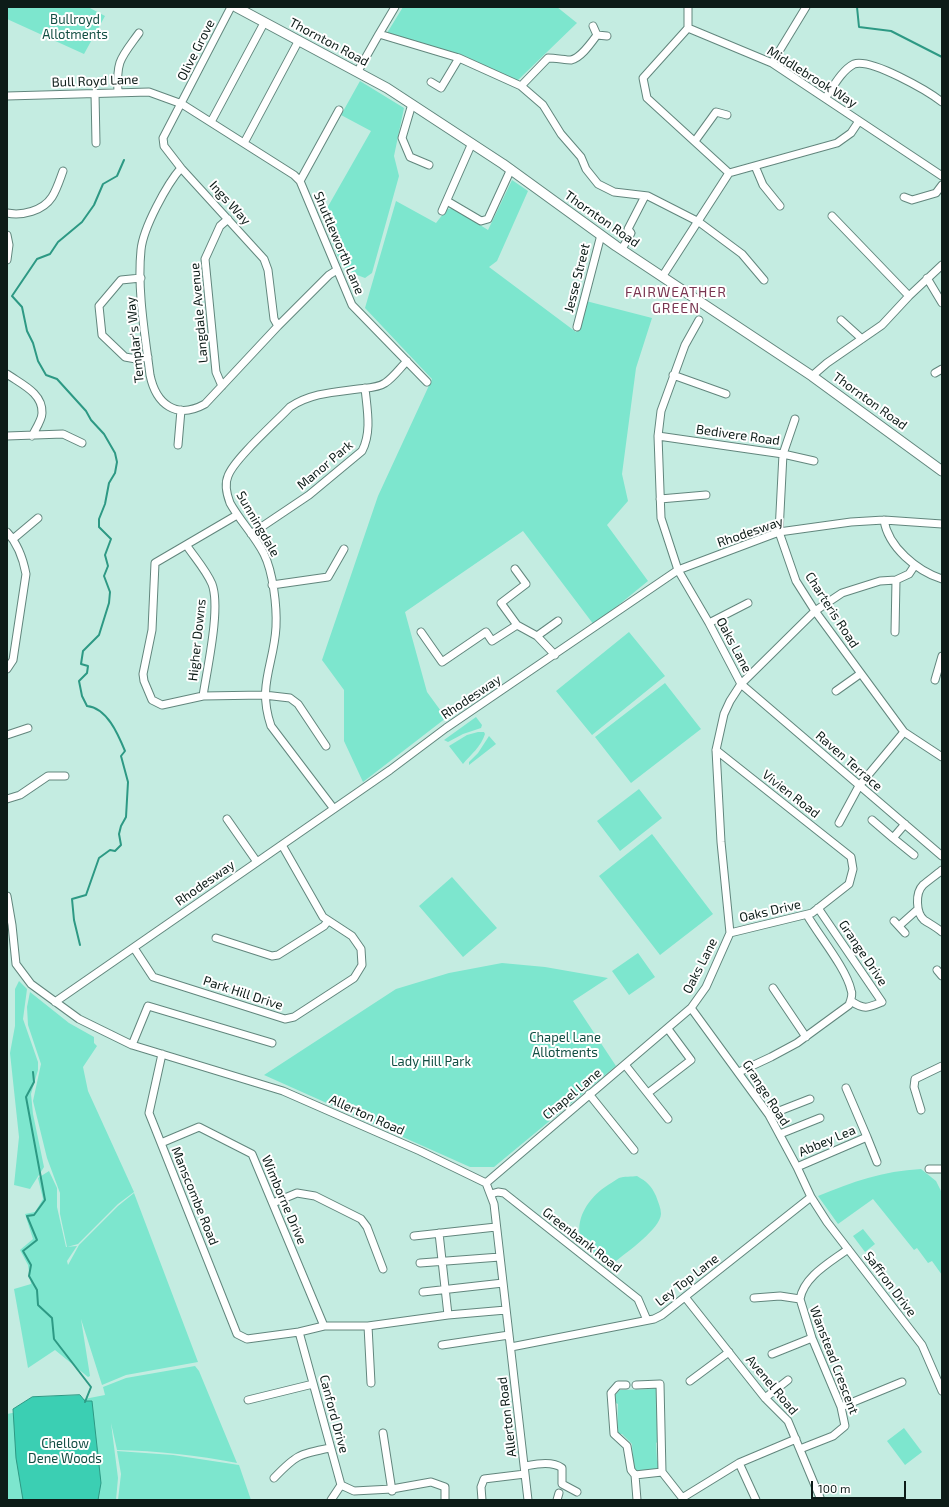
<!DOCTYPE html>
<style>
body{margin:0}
#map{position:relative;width:949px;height:1507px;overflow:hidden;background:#c4ece1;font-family:"Exo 2",sans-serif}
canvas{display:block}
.frame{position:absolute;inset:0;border:8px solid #0d1c18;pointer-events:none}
.scale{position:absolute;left:811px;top:1481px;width:95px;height:18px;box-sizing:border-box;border:2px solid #0d1c18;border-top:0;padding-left:5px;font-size:12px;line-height:14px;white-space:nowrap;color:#0d1c18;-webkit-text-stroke:3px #fff;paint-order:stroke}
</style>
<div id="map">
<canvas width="949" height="1507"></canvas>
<div class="frame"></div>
<div class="scale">100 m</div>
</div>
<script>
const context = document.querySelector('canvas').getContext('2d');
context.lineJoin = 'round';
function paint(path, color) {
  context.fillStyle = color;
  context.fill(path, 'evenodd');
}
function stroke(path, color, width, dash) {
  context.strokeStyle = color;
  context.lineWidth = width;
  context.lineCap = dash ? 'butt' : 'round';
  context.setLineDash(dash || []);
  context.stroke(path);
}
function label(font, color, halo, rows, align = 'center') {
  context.font = font + ' "Exo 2",sans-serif';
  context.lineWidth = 4;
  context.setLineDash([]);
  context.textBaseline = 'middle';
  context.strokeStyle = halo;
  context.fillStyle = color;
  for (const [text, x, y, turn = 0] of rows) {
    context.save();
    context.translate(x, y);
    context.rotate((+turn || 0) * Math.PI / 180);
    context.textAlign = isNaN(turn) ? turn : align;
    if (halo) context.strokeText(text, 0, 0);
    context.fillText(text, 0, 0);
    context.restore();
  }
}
paint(new Path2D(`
 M7,7H88L105,16L84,54L7,19Z
 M403,7H557L577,23L517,81L465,56L387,33Z
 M360,81L404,108L394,156L399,176L372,273L365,278L357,275L341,265L322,217L371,131L341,115Z
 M512,180L528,191L497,261L489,267L576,332L586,301L652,318L636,368L622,474L628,501L607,525L648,581L594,625L523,531L405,612L427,692L446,718L363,782L344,741V690L322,660L378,496L432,379L365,308L396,201L436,223L447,209L453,208L488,230Z
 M629,632L665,676L592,735L556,691Z
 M665,683L701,729L631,783L595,737Z
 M476,717L482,725L481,728L463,734L448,742L444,740Z
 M478,732H484L485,734C481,747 471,754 463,764L449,746L467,735Z
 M489,736L496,744L469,765V762L478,753Z
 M639,789L662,818L620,851L597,821Z
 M652,834L713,914L660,955L599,876Z
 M452,877L497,928L463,957L419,906Z
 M638,953L655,977L629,995L612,971Z
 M502,963L545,967L608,978L573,1001L616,1066L494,1167H470L264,1075L396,989L449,973Z
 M19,981L27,989L23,1019L38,1062V1070L31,1094L33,1114L44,1167L30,1189L14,1185L19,1137L10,1053L15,1026V989Z
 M30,992L69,1023L94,1037V1043L97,1046L83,1067L88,1091L134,1192L118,1204L78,1244L67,1247L60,1214V1193L47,1158L33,1101L41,1064L28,1025L27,1007Z
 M921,1169L936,1181L942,1193V1275L932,1261L928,1263L917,1248L914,1250L873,1199L838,1224L818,1196C852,1182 883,1171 921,1169Z
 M49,1171L57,1188V1207L66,1247L77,1246L67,1261L68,1265L79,1245L118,1206L134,1193L198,1362L126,1375L102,1385L81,1319L90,1376L88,1377L55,1350L28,1368L14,1289L31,1284L28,1265L20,1250L33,1239L25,1214L35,1212L43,1199L38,1178Z
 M637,1176C647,1182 651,1185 656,1196C658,1202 661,1208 661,1214C660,1229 627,1252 616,1261C565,1254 572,1208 608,1185C612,1183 615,1180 619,1178C624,1176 632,1177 637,1176Z
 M863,1229L875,1244L865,1252L853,1236Z
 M195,1366L199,1371L237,1463C197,1455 158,1451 117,1450L111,1423L118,1478L116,1500H7V1414L105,1395L103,1387L126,1378Z
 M654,1386L658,1390L660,1440L656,1443L657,1460L660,1465L656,1471L637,1472L633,1468L632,1444L622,1434H617L618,1404L616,1403L615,1395L620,1390L652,1389Z
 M904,1428L922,1452L905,1465L887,1441Z
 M117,1451L173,1455L239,1465L251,1500H118L121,1474Z`), '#7de6ce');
const water = new Path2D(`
 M80,1395L85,1401H92L101,1483L98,1500H23L16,1458L13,1409L32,1397Z`);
paint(water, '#3bcfb3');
stroke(water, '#2d9984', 1);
stroke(new Path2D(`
 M857,7L859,27L891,31L942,57
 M80,945L74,920L72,899L86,895L99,858L110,850L115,851L121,845L119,834L121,826L126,817L128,782L121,756L125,751C118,734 107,708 87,706L82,696L79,681L87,673L88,666L81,664L83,651L99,635L109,603L110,592L104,576L108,566L105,555L111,539L99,527V519L105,504L109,483L115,473L117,462L115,453L104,434L91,420L86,411L57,379L46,375L38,361L33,343L27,331L22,307L12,296L37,259L50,254L58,242L82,222L94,205L103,184L117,176L124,160
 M33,1072L34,1082L26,1097L45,1200L34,1215L27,1216L37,1240L23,1251L31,1265L29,1276L37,1290L38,1305L52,1318L54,1339L91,1387L85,1402`), '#2d9984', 2);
const minor = new Path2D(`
 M231,7L163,138L164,146L181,168L264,259L268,270L274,319L278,326
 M688,7V28
 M379,34L395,7
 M597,35L607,36
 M772,63L806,7
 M358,71L379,34L459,58L521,86L543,105L561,134L581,157L586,169L598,184L614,192L648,196L699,222L742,254L764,280
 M431,82L441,88L459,58
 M521,86L548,58C555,58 566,60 571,60C581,58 591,43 597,35L593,26
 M118,92C116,60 121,58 139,33
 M95,93L96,143
 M7,96L149,92L182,104L294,175L300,181
 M826,97C833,87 842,70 854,64C871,58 928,91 942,102
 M412,104L402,138L410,157L429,165
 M339,110L300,181L352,305L427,382
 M211,122L264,23
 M695,141L716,112L727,115
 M244,143L299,40
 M755,166L763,185L780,206
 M181,168C167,184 143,228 141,250C137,289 145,335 150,375C156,404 176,420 205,404L278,326L329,275L337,270
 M729,173L647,98L643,78L688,28L772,63L942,176
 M904,197L912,200L936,193L942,185
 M447,201L481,221L488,219L511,169
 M442,211L472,143
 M7,213C22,216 43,211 52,197C57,189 60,179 63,171
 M832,216L909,296
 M7,235L9,245L7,260
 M622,249L631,233L628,229L645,196
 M662,277L729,173L837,143L851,133L859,121
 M141,278L121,280L99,306L102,335L125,357L136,359L148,357
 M927,278L942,303
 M841,320L862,339
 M577,327L601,235
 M935,373L942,369
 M7,374C21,384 43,393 42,413C42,420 35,430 32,436
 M673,375L726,394
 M812,376L827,363L882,325L909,296L942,265
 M222,386L216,372L205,259L220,226L228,219
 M795,419L783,454L779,532L796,581L815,611L904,732L942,757
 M7,436L63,434L82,443
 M658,436L783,454L814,461
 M178,445L181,410
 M660,499L706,495
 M237,515L155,563L152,630L143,674L144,681L152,700L162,705L203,696L264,695L290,698L298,704L326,746
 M884,520C888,547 917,571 942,579
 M7,532C18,544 23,558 26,574L13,660L7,669
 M251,534L309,495L362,451C372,432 367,409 365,388
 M13,539L38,518
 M187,546C195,558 206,570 212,584C221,608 207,669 203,696
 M915,565L909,574L896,580L880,581L842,593L815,611L741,684L942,856
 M515,569L526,584L501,603L517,625L537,636L555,655
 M272,585L328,577L344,549
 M709,623L748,603
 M421,632L442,662L486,632L492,641L517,625
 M895,632L896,580
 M537,636L558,621
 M935,680L942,656
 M836,691L860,674
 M7,735L28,728
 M716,750L851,857L853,869L849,884L812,913L730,933
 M7,799L20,795L48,776H65
 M334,809L271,726C257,685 274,665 276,627C277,606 273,572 264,554C255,536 240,521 230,503C227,495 224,485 228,476C234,459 276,422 290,407C311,393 335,392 358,389C367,388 378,388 385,383C393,378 400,368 407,361
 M227,819L257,862
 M872,820L893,838L905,824
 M839,823L859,786L904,732
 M893,838L914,855
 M942,870C936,875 929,880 923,885C915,893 916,913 924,920C930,924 936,927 942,932
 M7,896L12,925L16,964L31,984L79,1019L132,1045L283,1091L420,1151L486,1183L494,1204L528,1500
 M818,908L882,1002C868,1008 864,1010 851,1001
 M894,921L905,933
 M899,926L918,909
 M216,938L272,956L278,955L324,926L328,921
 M134,948L153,977L285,1019L294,1017L354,978L362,965L361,949L352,936L323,917L282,845
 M937,970L942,976
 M773,988L806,1037
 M55,1002L390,770L446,728L678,570L779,532L851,522L884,520L942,524
 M691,1008L769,1115L797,1167L811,1197L827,1222L922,1345L942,1391
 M132,1045L148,1006L272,1043
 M162,1054L149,1113L237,1334L247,1339L299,1332L324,1326H368L448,1315L506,1310
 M626,1066L668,1119
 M739,1072L771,1057L797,1043L849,1005C851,1000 853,994 851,990C846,968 819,936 807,915
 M648,1093L691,1060L668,1029
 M589,1094L634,1150
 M921,1110L914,1087L915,1079L942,1066
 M769,1115L810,1099
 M780,1134L820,1118
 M867,1137L877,1162
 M161,1143L199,1127L252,1154L324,1326
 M797,1167L867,1137L846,1088
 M929,1169H942
 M486,1183L691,1008L706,987L730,933L721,842L716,750L724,714L730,701L741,684L709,623L678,570L661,518L658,436L661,411L685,345L699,320
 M491,1194L498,1192L504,1193L638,1299L647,1320
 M273,1203L297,1193L315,1196L361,1219L367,1227L383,1269
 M439,1233L448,1315
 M414,1236L496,1227
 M420,1263L500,1257
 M423,1292L503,1283
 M685,1297L765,1398L788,1421L821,1500
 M754,1298L780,1296L800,1299
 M368,1326L371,1383
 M299,1332L341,1485L331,1500
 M442,1345L509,1335
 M511,1347L654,1319L662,1315L811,1197
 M772,1354L812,1338
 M690,1381L729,1352
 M626,1385H618L611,1393L614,1434L627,1446L631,1470L635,1475
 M636,1385L660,1384L662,1472
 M765,1398L788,1380
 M248,1400L313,1384
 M841,1407L902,1382
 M383,1433L392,1491
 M800,1449L833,1436L845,1426L841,1407L812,1338L800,1299C804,1276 831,1262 848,1249
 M739,1463L756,1500
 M525,1466C537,1464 552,1461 562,1468V1484L577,1492
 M635,1475L662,1472L684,1500
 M635,1475L637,1500
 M274,1478C296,1455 299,1454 330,1448
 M341,1485L354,1491L392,1489L431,1482L445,1487V1500
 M682,1498L739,1463L796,1439
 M482,1500L481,1487L484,1479L525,1474
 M557,1500L559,1493`);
const major = new Path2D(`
 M236,7L387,88L503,164L616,246L812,376L942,471`);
stroke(minor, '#62867d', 9);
stroke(major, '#62867d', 11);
stroke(minor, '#fff', 7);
stroke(major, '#fff', 9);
label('13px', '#124e43', '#fff', [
 ["Bullroyd",75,20],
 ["Allotments",75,35],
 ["Chapel Lane",565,1038],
 ["Allotments",565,1053],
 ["Lady Hill Park",431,1062],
 ["Chellow",65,1444],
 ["Dene Woods",65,1459]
]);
label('13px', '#0d1c18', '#fff', [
 ["Thornton Road",329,42,28],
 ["Olive Grove",196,50,-63],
 ["Middlebrook Way",812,77,32],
 ["Bull Royd Lane",95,81,-2],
 ["Ings Way",230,203,48],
 ["Thornton Road",602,219,35],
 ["Shuttleworth Lane",339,243,67],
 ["Jesse Street",577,278,-76],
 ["Langdale Avenue",199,313,-95],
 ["Templar's Way",135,340,-96],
 ["Thornton Road",870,401,36],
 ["Bedivere Road",738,435,8],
 ["Manor Park",325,465,-40],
 ["Sunningdale",258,524,60],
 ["Rhodesway",750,532,-19],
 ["Charteris Road",832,610,57],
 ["Higher Downs",197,640,-84],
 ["Oaks Lane",734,645,62],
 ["Rhodesway",471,697,-34],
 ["Raven Terrace",849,761,41],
 ["Vivien Road",791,794,38],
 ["Rhodesway",205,883,-35],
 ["Oaks Drive",770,911,-13],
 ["Grange Drive",863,953,56],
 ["Oaks Lane",700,966,-63],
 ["Park Hill Drive",243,993,18],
 ["Grange Road",766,1093,57],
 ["Chapel Lane",572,1094,-40],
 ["Allerton Road",367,1115,24],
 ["Abbey Lea",827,1141,-23],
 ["Manscombe Road",195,1196,68],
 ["Wimborne Drive",284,1200,67],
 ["Greenbank Road",582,1240,38],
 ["Ley Top Lane",687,1280,-38],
 ["Saffron Drive",890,1284,53],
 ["Wanstead Crescent",834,1360,69],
 ["Avenel Road",772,1385,50],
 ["Canford Drive",334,1414,75],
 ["Allerton Road",507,1417,-97]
]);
context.letterSpacing = '1px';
label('14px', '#793550', '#fff', [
 ["FAIRWEATHER",676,292],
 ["GREEN",676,308]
]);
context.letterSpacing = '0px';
</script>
